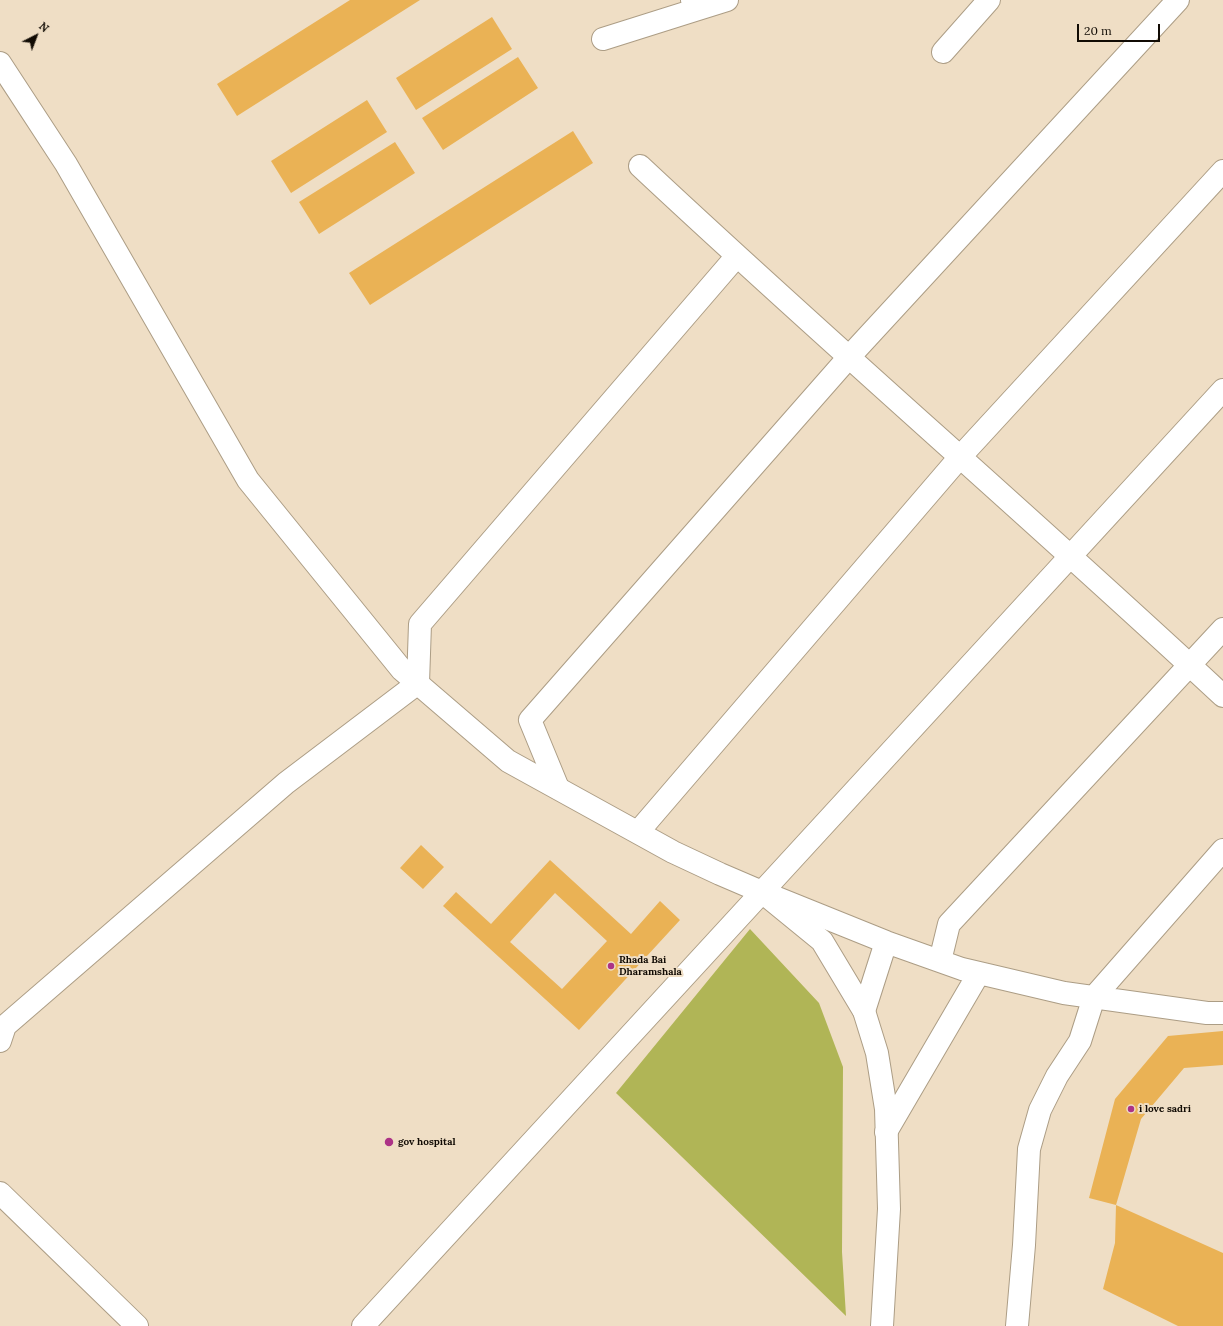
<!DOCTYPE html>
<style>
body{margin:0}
#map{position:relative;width:1223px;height:1326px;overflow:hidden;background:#efdec5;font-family:Lora,serif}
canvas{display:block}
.north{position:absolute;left:16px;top:16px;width:40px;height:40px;-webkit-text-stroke:3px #efdec5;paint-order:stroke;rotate:42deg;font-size:11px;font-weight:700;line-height:16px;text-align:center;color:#110b04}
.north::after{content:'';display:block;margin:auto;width:14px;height:18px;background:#110b04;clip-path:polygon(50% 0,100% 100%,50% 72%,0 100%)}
.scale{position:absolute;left:1077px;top:24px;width:83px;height:18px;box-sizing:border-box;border:2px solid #110b04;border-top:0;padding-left:5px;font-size:12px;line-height:14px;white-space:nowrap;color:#110b04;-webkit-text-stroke:3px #efdec5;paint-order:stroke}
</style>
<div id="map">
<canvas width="1223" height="1326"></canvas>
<div class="north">N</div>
<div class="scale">20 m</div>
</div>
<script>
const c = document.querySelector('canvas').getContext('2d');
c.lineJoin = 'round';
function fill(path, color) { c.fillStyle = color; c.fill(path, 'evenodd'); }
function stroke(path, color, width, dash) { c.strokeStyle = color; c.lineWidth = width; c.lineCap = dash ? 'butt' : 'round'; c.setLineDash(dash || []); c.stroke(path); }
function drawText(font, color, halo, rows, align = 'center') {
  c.font = font + ' Lora,serif'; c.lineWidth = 4; c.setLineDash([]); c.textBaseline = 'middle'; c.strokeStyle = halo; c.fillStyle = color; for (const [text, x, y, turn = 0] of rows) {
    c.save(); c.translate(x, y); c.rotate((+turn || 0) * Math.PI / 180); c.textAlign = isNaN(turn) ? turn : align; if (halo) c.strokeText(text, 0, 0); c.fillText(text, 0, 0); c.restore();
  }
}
const green = new Path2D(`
 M750 929 819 1003 843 1067 842 1252 846 1316 616 1093Z`);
const building = new Path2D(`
 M350 0H420L237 116 217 84Z
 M492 17 512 49 416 110 396 78Z
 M518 57 538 88 443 150 422 118Z
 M367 100 387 132 291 193 271 161Z
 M573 131 593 163 370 305 349 273Z
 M395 142 415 173 319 234 299 202Z
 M421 845 444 867 423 889 400 868Z
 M550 860 631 934 660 901 680 920 579 1030 443 906 456 892 491 924ZM555 893 607 941 562 989 510 942Z
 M1223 1031V1065L1184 1068 1141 1119 1116 1205 1089 1198 1115 1099 1168 1036Z
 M1116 1205 1223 1253V1326H1178L1103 1289 1115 1243Z`);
const street = new Path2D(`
 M695 10 727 0
 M603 39 695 10 692 0
 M943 52 989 0
 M640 166C832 346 1031 517 1223 696
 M558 788 530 720 849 357 1178 0
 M638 832 960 457 1223 171
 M762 892 1223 390
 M886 942 962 969 1064 993 1207 1013H1223
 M940 961 949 924 1223 629
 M0 1041 5 1026 286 783 418 683 420 624 736 257
 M886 1132 979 973
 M0 1193 137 1326
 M363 1326 762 892 886 942 864 1011
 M1017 1326 1024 1245 1029 1149 1040 1110 1057 1076 1080 1041 1094 997 1223 850`);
const primary = new Path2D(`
 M0 63 66 164 248 480 402 670 508 761 673 852 720 874 762 892 822 941 864 1011 877 1053 886 1109 889 1209 882 1326`);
const markers = [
 [611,966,4,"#ac3286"],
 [1131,1109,4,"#ac3286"],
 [389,1142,5,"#ac3286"]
];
const poiNames = [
 ["Rhada Bai",619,960],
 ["Dharamshala",619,972],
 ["i love sadri",1139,1109],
 ["gov hospital",398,1142]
];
fill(green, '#b0b556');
fill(building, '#eab255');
stroke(street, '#ac9d85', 24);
stroke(primary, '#ac9d85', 24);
stroke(street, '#fff', 22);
stroke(primary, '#fff', 22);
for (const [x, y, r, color] of markers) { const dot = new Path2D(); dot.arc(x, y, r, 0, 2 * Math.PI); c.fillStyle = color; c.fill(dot); stroke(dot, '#efdec5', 1.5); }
drawText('bold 10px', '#110b04', '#efdec5', poiNames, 'left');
</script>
